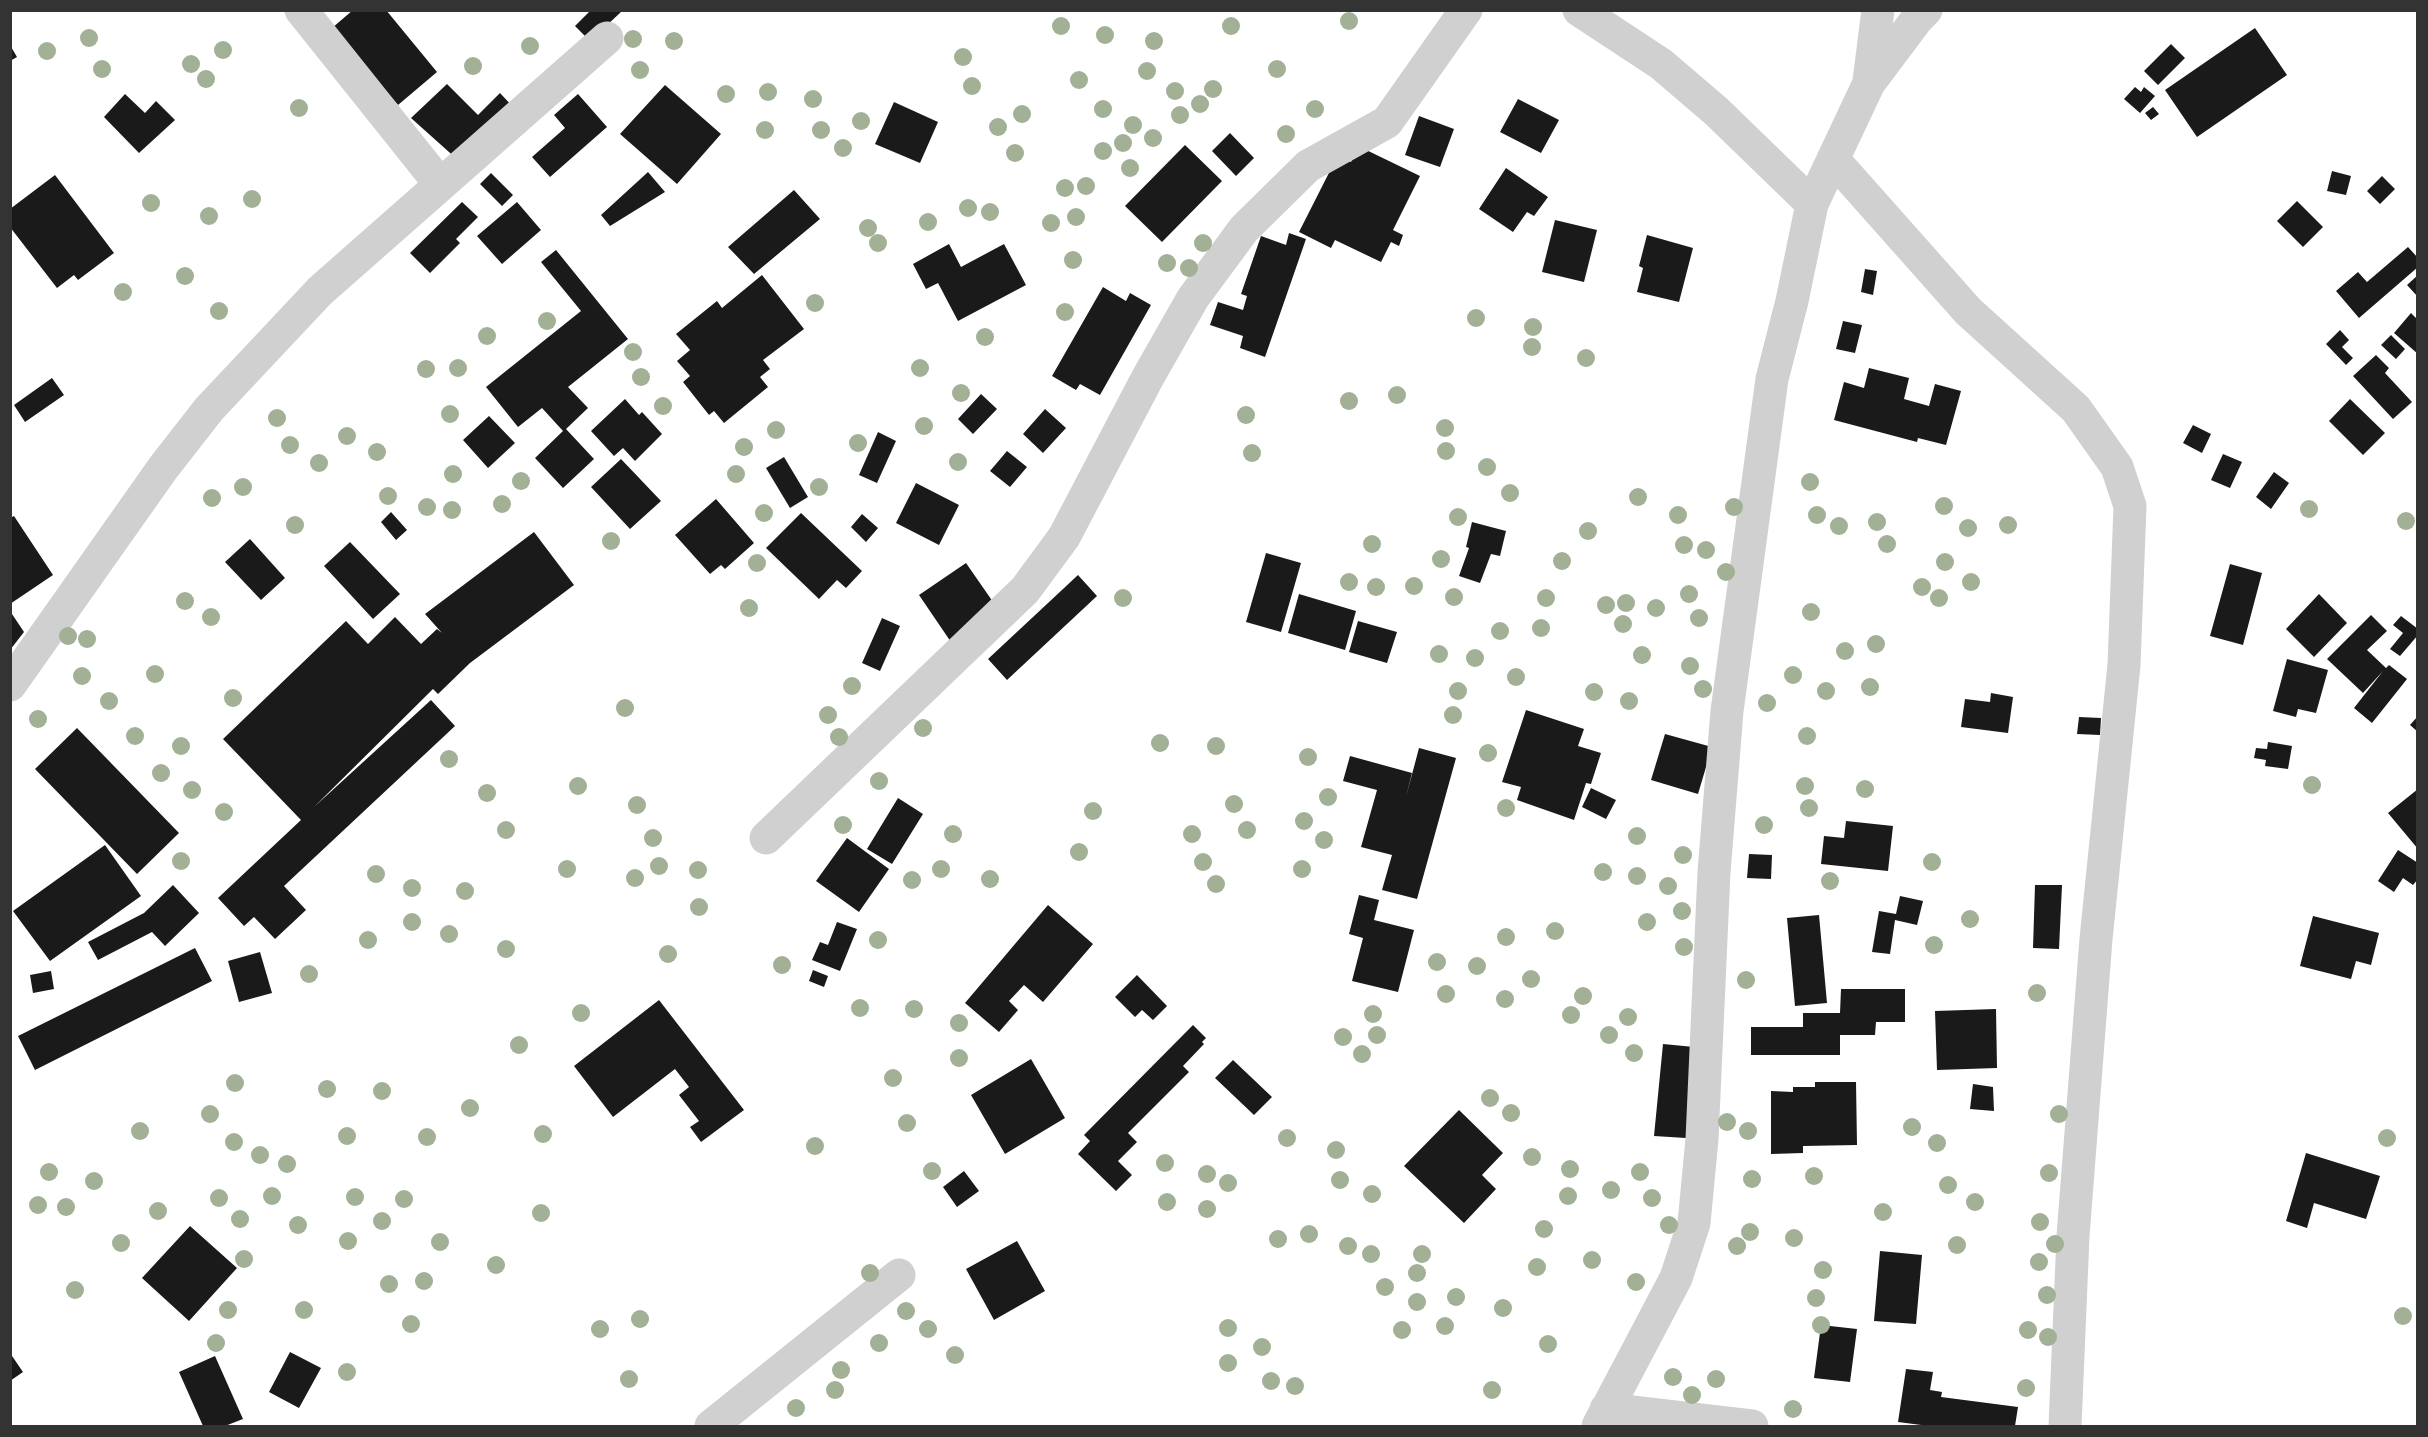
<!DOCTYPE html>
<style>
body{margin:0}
#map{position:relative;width:2428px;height:1437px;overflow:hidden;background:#fff;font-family:"PT Sans",sans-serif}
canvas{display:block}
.frame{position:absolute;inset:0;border:12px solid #333;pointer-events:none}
</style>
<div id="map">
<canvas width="2428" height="1437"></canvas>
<div class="frame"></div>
</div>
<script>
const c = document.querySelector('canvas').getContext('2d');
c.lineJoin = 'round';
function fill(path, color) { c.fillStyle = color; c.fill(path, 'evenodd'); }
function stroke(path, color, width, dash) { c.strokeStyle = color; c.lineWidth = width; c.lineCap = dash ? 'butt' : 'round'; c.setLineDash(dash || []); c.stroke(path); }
const building = new Path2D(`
 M353 10H386L437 72 398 105 332 28Z
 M591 10 621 12 590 41 575 26Z
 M2255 28 2287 75 2197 137 2165 90Z
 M2171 44 2185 58 2158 85 2144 71Z
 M10 45 17 57 10 61Z
 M447 84 478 115 500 93 514 108 459 161 411 118Z
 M665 85 721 134 677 184 620 134Z
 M2135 87 2141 92 2144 87 2155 96 2140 113 2124 99Z
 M125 94 145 113 156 101 175 120 139 153 104 117Z
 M578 94 607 127 550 177 532 157 565 128 554 115Z
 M1518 99 1559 120 1541 153 1500 132Z
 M894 102 938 122 920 163 875 144Z
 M2153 107 2159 114 2151 120 2145 113Z
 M1419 116 1454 129 1440 167 1405 155Z
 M1230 133 1254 158 1236 176 1212 151Z
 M1185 145 1222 181 1162 242 1125 206Z
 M1358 146 1420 176 1393 230 1403 235 1399 246 1391 242 1381 262 1335 240 1331 248 1299 232 1338 155 1351 162Z
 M1506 168 1548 197 1534 216 1527 212 1513 232 1479 209Z
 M2332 171 2351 176 2346 195 2327 191Z
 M648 172 665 192 610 226 601 215Z
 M491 173 513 195 502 206 480 184Z
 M55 175 114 253 78 280 74 275 57 288 10 227V209Z
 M2382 176 2395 189 2380 204 2367 191Z
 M794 190 820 219 754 274 728 247Z
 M2297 201 2323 227 2303 247 2277 221Z
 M462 202 478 217 456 239 460 243 430 273 410 253Z
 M517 202 541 230 502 264 477 236Z
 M1555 220 1597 230 1584 282 1542 272Z
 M1289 233 1306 239 1265 357 1240 348 1243 336 1210 325 1218 302 1243 310 1247 296 1241 294 1261 236 1286 245Z
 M1647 235 1693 248 1679 302 1637 292 1643 268 1639 266Z
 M949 244 961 267 1004 244 1026 285 958 321 938 283 926 289 913 264Z
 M2408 247 2418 258V267L2359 318 2336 291 2358 272 2367 282Z
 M556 250 628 339 568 387 588 408 566 429 594 459 563 488 535 458 563 431 542 408 518 427 486 387 581 311 541 262Z
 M1865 269 1877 271 1873 295 1861 292Z
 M762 275 804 329 763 360 770 369 760 377 768 387 724 423 714 411 709 415 683 382 690 376 677 361 690 350 676 334 717 301 722 308Z
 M2418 275V297L2407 285Z
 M1103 287 1126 301 1130 293 1151 305 1100 395 1080 384 1076 390 1052 376Z
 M2411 313 2418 320V354L2394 333Z
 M1843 321 1862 325 1855 353 1836 349Z
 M2340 330 2349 340 2342 347 2353 358 2346 365 2326 344Z
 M2391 335 2405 349 2396 359 2381 345Z
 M2376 355 2389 368 2385 373 2412 402 2393 419 2353 376Z
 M1869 368 1909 378 1904 399 1929 406 1935 384 1961 391 1946 445 1918 438 1917 442 1834 420 1844 382 1864 388Z
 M52 378 64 395 25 422 14 405Z
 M981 394 997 409 973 434 958 419Z
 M625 399 639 415 642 412 662 434 635 461 623 448 614 456 591 431Z
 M2350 399 2385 433 2363 455 2329 421Z
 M1045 409 1066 428 1043 453 1023 434Z
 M489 416 515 443 488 468 463 440Z
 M2193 425 2211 434 2202 453 2183 443Z
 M878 432 896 441 877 483 859 475Z
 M1007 451 1027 467 1010 487 990 471Z
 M2223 454 2242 462 2230 488 2211 480Z
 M784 457 808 497 790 508 766 468Z
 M621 459 661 501 630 529 591 487Z
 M2274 472 2289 483 2271 509 2256 497Z
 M916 483 959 505 939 545 896 523Z
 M716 499 754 543 725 569 721 565 710 574 675 535Z
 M391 512 407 530 396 540 381 522Z
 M801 513 862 571 846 588 837 580 819 599 766 548Z
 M862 514 878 528 866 542 851 527Z
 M14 516 53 575 10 604V518Z
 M1472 522 1506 531 1500 556 1491 554 1480 583 1459 576 1469 548 1466 547Z
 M534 532 574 585 470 663 438 694 433 689 314 807 431 700 455 726 284 886 306 910 275 939 254 917 244 926 218 898 301 820 223 739 346 621 368 644 395 617 421 644 437 629 442 633 425 614Z
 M250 539 285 578 261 600 225 562Z
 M350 542 400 594 373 619 324 566Z
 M1266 553 1301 563 1281 632 1246 622Z
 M966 563 1000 612 953 645 919 595Z
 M2230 564 2262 573 2243 645 2210 636Z
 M1078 575 1097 596 1007 680 988 659Z
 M1299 594 1356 611 1345 650 1288 633Z
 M2319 594 2347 623 2314 657 2286 629Z
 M10 611 24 632 10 650Z
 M2371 615 2387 631 2367 650 2386 668 2389 665 2407 679 2372 723 2354 708 2383 671 2363 693 2327 659Z
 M2401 616 2418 629V635L2400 656 2390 649 2403 633 2393 625Z
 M882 618 900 626 880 671 862 663Z
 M1358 621 1397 632 1387 663 1349 652Z
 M2287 659 2328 670 2316 713 2298 709 2296 717 2273 711Z
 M1991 693 2013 697 2008 733 1961 727 1965 699 1990 702Z
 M1526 710 1584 729 1578 746 1601 753 1591 784 1586 783 1574 820 1517 800 1521 787 1502 782Z
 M2418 716V732L2410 725Z
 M2079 717 2101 718 2100 735 2077 734Z
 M77 728 179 833 137 874 35 769Z
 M1665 734 1712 747 1698 794 1651 780Z
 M2268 742 2292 746 2288 769 2265 766 2266 760 2254 758 2256 748 2267 749Z
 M1419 748 1456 758 1417 899 1382 890 1392 855 1361 847 1377 790 1343 781 1350 756 1412 773 1406 797Z
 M1591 788 1616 800 1606 819 1582 807Z
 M2418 789V849L2388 813Z
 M898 798 923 814 892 864 867 849Z
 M1846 821 1893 826 1888 871 1821 864 1824 836 1844 838Z
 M847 838 889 869 859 912 816 881Z
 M105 845 141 896 50 961 13 911Z
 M2398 850 2418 863V879L2413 885 2403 878 2394 892 2378 881Z
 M1749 854 1772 855 1771 879 1747 878Z
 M173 885 199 913 165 946 152 932 98 960 88 942 144 913Z
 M2035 885H2062L2059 949 2033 948Z
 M1359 895 1379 900 1374 920 1414 930 1398 992 1352 981 1363 938 1349 934Z
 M1900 896 1923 901 1917 925 1895 920 1890 954 1872 952 1879 911 1896 914Z
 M1048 905 1093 944 1043 1002 1024 985 1009 1001 1018 1010 999 1032 965 1003Z
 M1819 915 1827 1003 1795 1006 1787 918Z
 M2313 916 2379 933 2371 965 2356 961 2351 979 2300 966Z
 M837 922 857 929 840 971 812 960 820 942 828 945Z
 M195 948 212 981 35 1070 18 1036Z
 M260 952 272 993 239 1002 228 961Z
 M813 970 828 976 824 987 809 981Z
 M51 971 54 989 33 993 30 975Z
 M1137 975 1167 1006 1153 1020 1142 1010 1135 1017 1115 997Z
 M1841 989H1905V1022H1876L1875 1035H1840V1055H1751V1027H1803V1013H1840Z
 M659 1000 744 1110 701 1142 690 1127 699 1121 679 1095 689 1087 675 1069 613 1117 574 1066Z
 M1996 1009 1997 1068 1937 1070 1935 1011Z
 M1193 1025 1206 1038 1202 1042 1204 1044 1183 1066 1189 1072 1128 1133 1137 1142 1118 1161 1132 1175 1116 1191 1078 1154 1090 1141 1084 1135Z
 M1663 1044 1694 1047 1686 1138 1654 1136Z
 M1031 1059 1065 1118 1005 1154 971 1095Z
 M1233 1060 1272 1097 1254 1115 1215 1078Z
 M1815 1082H1856L1857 1145 1803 1146V1153L1771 1154V1091L1793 1092V1087H1815Z
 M1973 1084 1993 1087 1994 1111 1970 1109Z
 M1459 1110 1503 1153 1482 1175 1496 1189 1464 1223 1404 1166Z
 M2306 1153 2380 1176 2366 1219 2314 1203 2307 1228 2286 1221Z
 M964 1171 979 1191 957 1207 943 1187Z
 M190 1226 237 1268 189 1321 142 1278Z
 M1017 1241 1045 1291 994 1320 966 1269Z
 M1880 1251 1922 1255 1916 1324 1874 1321Z
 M1821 1325 1857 1329 1850 1382 1814 1378Z
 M290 1352 321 1368 299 1408 269 1392Z
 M10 1353 23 1372 10 1381Z
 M215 1356 243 1419 225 1426H203L179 1372Z
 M1906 1369 1933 1372 1930 1390 1942 1392 1941 1397 2018 1407 2015 1426H1929L1898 1422Z`);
const minor = new Path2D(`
 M301 10 440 184
 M1579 10 1661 64 1716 111 1812 204
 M1869 81 1878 10
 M1833 159 1968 311 2076 409 2117 467 2130 506 2124 665 2096 939 2073 1236 2065 1426
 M10 685 163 468 209 409 320 291 607 38
 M766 838 1025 590 1064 537 1148 377 1193 298 1244 229 1308 166 1387 122 1466 10
 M1606 1409 1752 1426
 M711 1426 899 1275
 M1598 1426 1676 1278 1694 1223 1702 1139 1714 872 1727 711 1772 379 1792 301 1812 204 1869 83 1917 19 1926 10`);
const trees = [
 [1349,21],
 [1061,26],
 [1231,26],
 [1105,35],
 [89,38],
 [633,39],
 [674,41],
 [1154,41],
 [530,46],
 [223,50],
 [47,51],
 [963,57],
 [191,64],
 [473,66],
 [102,69],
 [1277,69],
 [640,70],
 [1147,71],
 [206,79],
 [1079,80],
 [972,86],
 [1213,89],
 [1175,91],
 [768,92],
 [726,94],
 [813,99],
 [1200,104],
 [299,108],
 [1103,109],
 [1315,109],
 [1022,114],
 [1180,115],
 [861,121],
 [1133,125],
 [998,127],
 [765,130],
 [821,130],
 [1286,134],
 [1153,138],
 [1123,143],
 [843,148],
 [1103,151],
 [1015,153],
 [1130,168],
 [1086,186],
 [1065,188],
 [252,199],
 [151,203],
 [968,208],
 [990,212],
 [209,216],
 [1076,217],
 [928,222],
 [1051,223],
 [868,228],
 [878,243],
 [1203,243],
 [1073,260],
 [1167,263],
 [1189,268],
 [185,276],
 [123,292],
 [815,303],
 [219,311],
 [1065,312],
 [1476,318],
 [547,321],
 [1533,327],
 [487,336],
 [985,337],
 [1532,347],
 [633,352],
 [1586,358],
 [458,368],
 [920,368],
 [426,369],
 [641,377],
 [961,393],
 [1397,395],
 [1349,401],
 [663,406],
 [450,414],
 [1246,415],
 [277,418],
 [924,426],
 [1445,428],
 [776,430],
 [347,436],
 [858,443],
 [290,445],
 [744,447],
 [1446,451],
 [377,452],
 [1252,453],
 [958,462],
 [319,463],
 [1487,467],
 [453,474],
 [736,474],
 [521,481],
 [1810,482],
 [243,487],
 [819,487],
 [1510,493],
 [388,496],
 [1638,497],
 [212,498],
 [502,504],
 [1944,506],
 [427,507],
 [1734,507],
 [2309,509],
 [452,510],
 [764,513],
 [1678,515],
 [1817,515],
 [1458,517],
 [2406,521],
 [1877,522],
 [295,525],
 [2008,525],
 [1839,526],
 [1968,528],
 [1588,531],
 [611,541],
 [1372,544],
 [1887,544],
 [1684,545],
 [1706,550],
 [1441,559],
 [1562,561],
 [1945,562],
 [757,563],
 [1726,572],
 [1349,582],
 [1971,582],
 [1414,586],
 [1376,587],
 [1922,587],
 [1689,594],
 [1454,597],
 [1123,598],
 [1546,598],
 [1939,598],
 [185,601],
 [1626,603],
 [1606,605],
 [749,608],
 [1656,608],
 [1811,612],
 [211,617],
 [1699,618],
 [1623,624],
 [1541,628],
 [1500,631],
 [68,636],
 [87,639],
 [1876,644],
 [1845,651],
 [1439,654],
 [1642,655],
 [1475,658],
 [1690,666],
 [155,674],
 [1793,675],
 [82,676],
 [1516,677],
 [852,686],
 [1870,687],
 [1703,689],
 [1458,691],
 [1826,691],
 [1594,692],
 [233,698],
 [109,701],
 [1629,701],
 [1767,703],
 [625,708],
 [828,715],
 [1453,715],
 [38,719],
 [923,728],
 [135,736],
 [1807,736],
 [839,737],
 [1160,743],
 [181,746],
 [1216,746],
 [1488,753],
 [1308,757],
 [449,759],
 [161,773],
 [879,781],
 [2312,785],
 [578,786],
 [1805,786],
 [1865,789],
 [192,790],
 [487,793],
 [1328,797],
 [1234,804],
 [637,805],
 [1506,808],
 [1809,808],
 [1093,811],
 [224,812],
 [1304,821],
 [843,825],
 [1764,825],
 [506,830],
 [1247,830],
 [953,834],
 [1192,834],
 [1637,836],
 [653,838],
 [1324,840],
 [1079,852],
 [1683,855],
 [181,861],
 [1203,862],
 [1932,862],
 [659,866],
 [567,869],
 [941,869],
 [1302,869],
 [698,870],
 [1603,872],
 [376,874],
 [1637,876],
 [635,878],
 [990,879],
 [912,880],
 [1830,881],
 [1216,884],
 [1668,886],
 [412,888],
 [465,891],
 [699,907],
 [1682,911],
 [1970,919],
 [412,922],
 [1647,922],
 [1555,931],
 [449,934],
 [1506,937],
 [368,940],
 [878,940],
 [1934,945],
 [1684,947],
 [506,949],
 [668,954],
 [1437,962],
 [782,965],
 [1477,966],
 [309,974],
 [1531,979],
 [1746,980],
 [2037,993],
 [1446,994],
 [1583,996],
 [1505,999],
 [860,1008],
 [914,1009],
 [581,1013],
 [1373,1014],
 [1571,1015],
 [1628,1017],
 [959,1023],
 [1377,1035],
 [1609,1035],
 [1343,1037],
 [519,1045],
 [1634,1053],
 [1362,1054],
 [959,1058],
 [893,1078],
 [235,1083],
 [327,1089],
 [382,1091],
 [1490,1098],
 [470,1108],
 [1511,1113],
 [210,1114],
 [2059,1114],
 [1727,1122],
 [907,1123],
 [1912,1127],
 [140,1131],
 [1748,1131],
 [543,1134],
 [347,1136],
 [427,1137],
 [1287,1138],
 [2387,1138],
 [234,1142],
 [1937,1143],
 [815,1146],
 [1336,1150],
 [260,1155],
 [1532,1157],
 [1165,1163],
 [287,1164],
 [1570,1169],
 [932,1171],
 [49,1172],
 [1640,1172],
 [2049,1173],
 [1207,1174],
 [1814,1176],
 [1752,1179],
 [1340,1180],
 [94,1181],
 [1228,1183],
 [1948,1185],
 [1611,1190],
 [1372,1194],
 [272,1196],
 [1568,1196],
 [355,1197],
 [219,1198],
 [1652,1198],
 [404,1199],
 [1167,1202],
 [1975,1202],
 [38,1205],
 [66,1207],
 [1207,1209],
 [158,1211],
 [1883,1212],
 [541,1213],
 [240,1219],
 [382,1221],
 [2040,1222],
 [298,1225],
 [1669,1225],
 [1544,1229],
 [1750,1232],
 [1309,1234],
 [1794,1238],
 [1278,1239],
 [348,1241],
 [440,1242],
 [121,1243],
 [2055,1244],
 [1957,1245],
 [1348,1246],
 [1737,1246],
 [1371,1254],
 [1422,1254],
 [244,1259],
 [1592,1260],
 [2039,1262],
 [496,1265],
 [1537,1267],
 [1823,1270],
 [870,1273],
 [1417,1273],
 [424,1281],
 [1636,1282],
 [389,1284],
 [1385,1287],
 [75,1290],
 [2047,1295],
 [1456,1297],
 [1816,1298],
 [1417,1302],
 [1503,1308],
 [228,1310],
 [304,1310],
 [906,1311],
 [2403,1316],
 [640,1319],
 [411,1324],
 [1821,1325],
 [1445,1326],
 [1228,1328],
 [600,1329],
 [928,1329],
 [1402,1330],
 [2028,1330],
 [2048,1337],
 [216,1343],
 [879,1343],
 [1548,1344],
 [1262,1347],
 [955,1355],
 [1228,1363],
 [841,1370],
 [347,1372],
 [1673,1377],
 [629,1379],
 [1716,1379],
 [1271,1381],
 [1295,1386],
 [2026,1388],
 [835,1390],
 [1492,1390],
 [1692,1395],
 [796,1408],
 [1793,1409]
];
fill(building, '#1a1a1a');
stroke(minor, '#d0d0d0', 33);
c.fillStyle = '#a2b095';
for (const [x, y] of trees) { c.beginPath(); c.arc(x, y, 9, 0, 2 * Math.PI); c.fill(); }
</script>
